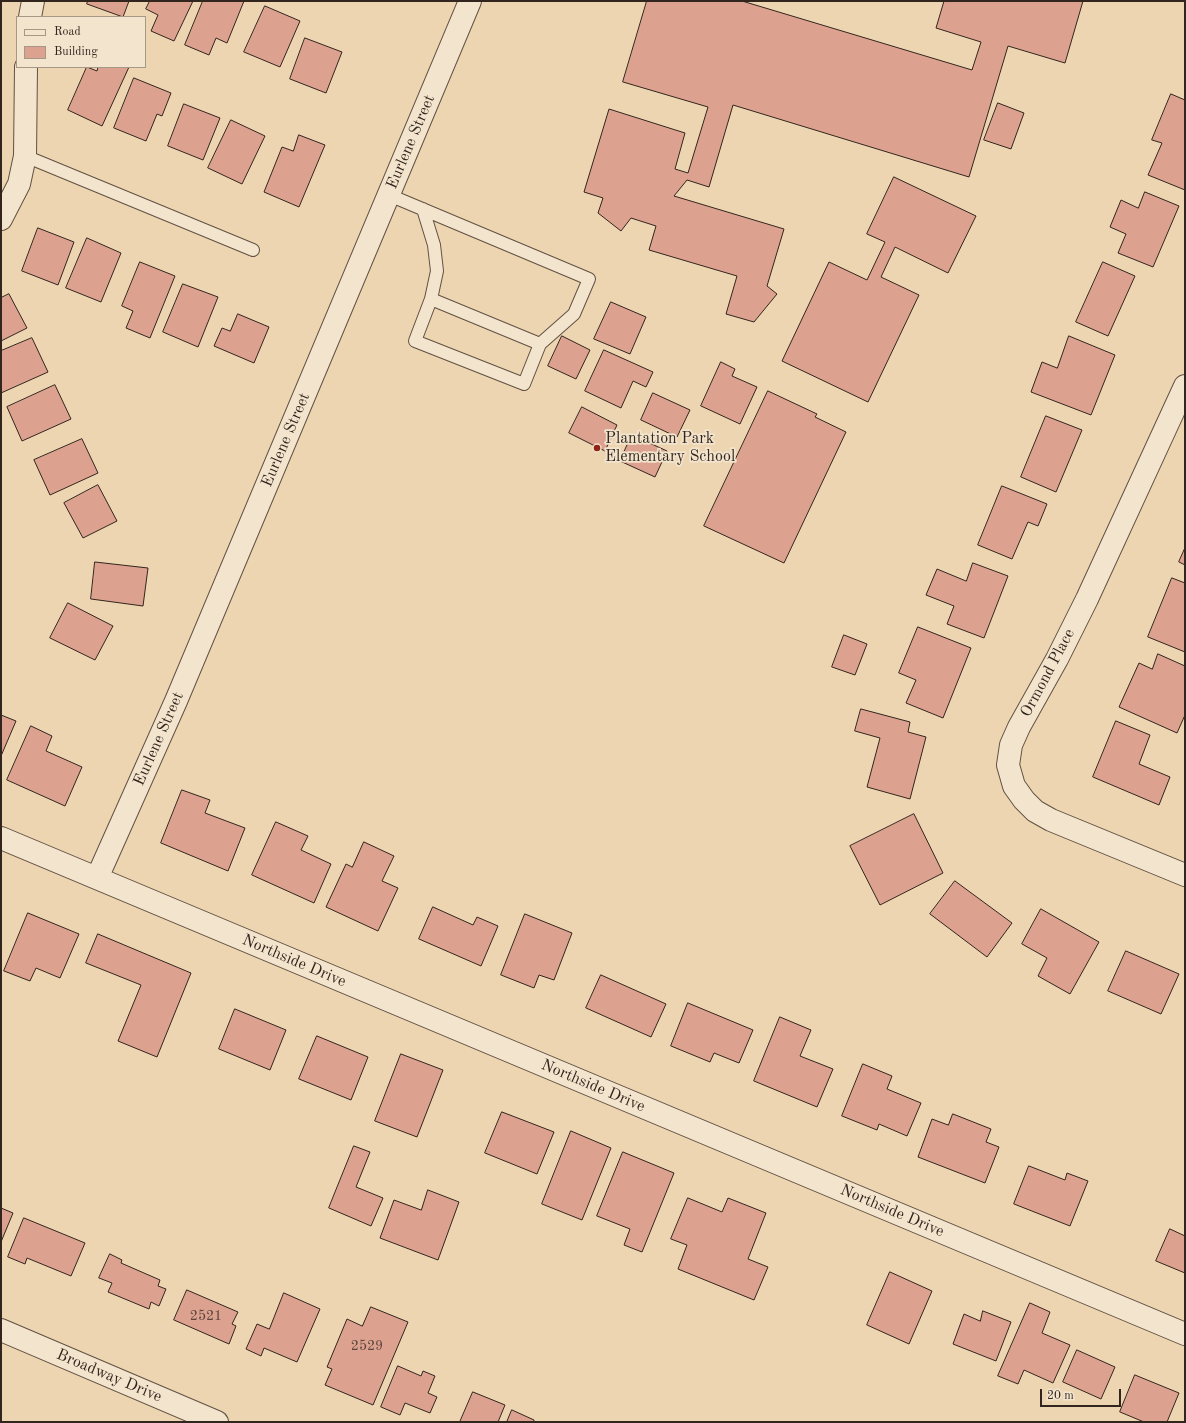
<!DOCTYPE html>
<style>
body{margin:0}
#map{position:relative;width:1186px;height:1423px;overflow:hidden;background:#edd5b2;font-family:"Old Standard TT",serif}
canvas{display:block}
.frame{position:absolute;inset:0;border:2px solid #32251d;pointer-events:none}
.legend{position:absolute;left:16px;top:16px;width:130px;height:52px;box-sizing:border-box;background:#f3e4cd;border:1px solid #a69887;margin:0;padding:5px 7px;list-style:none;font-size:12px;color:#32251d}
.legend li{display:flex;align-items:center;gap:8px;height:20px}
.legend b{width:20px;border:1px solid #a69887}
.scale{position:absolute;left:1040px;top:1389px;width:81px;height:18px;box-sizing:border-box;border:2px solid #32251d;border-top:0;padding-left:5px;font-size:12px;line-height:14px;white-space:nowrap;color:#32251d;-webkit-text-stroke:3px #f3e4cd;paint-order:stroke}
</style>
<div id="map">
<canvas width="1186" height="1423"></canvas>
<div class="frame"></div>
<ul class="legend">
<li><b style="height:5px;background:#f3e4cd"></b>Road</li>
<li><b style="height:11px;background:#dca28f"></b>Building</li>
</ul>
<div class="scale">20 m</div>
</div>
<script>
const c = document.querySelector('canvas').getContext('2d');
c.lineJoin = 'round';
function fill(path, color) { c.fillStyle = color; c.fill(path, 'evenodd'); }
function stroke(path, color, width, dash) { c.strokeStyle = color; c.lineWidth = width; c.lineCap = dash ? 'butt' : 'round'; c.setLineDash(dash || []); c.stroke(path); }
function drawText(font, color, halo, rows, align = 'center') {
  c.font = font + ' "Old Standard TT",serif'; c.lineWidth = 3.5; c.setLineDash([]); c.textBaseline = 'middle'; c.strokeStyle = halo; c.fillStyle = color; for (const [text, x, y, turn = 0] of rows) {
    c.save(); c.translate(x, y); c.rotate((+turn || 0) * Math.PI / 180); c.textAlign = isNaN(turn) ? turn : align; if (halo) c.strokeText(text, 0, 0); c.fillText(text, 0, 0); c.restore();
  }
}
const building = new Path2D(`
 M88 1H129L123 17 87 4Z
 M150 1H193L174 41 151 31 158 15 146 9Z
 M203 1H244L227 43 216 38 209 55 185 45Z
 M647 1H742L972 70 981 42 936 28 944 1H1083L1065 63 1008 46 969 177 733 105 709 187 687 180 674 196 784 229 767 286 777 294 754 322 726 314 737 276 649 250 656 226 631 218 621 231 598 213 603 198 584 192 609 109 685 133 675 169 688 173 708 107 623 82Z
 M265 6 300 21 280 67 244 52Z
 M305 38 342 52 326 93 290 79Z
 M87 67 97 71 98 67H129L102 126 68 110Z
 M134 78 171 93 162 116 157 114 146 141 114 128Z
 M1171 94 1185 100V190L1148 175 1162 143 1152 140Z
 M998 103 1024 113 1011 149 984 140Z
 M184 104 220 118 203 160 168 146Z
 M231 120 265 136 242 184 208 168Z
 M299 135 325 145 299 207 264 192 282 147 293 151Z
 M894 177 976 216 948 273 895 247 881 277 919 295 868 402 782 361 829 262 867 280 885 242 867 234Z
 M1145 192 1179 206 1153 267 1118 253 1126 234 1110 227 1121 200 1138 208Z
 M38 228 74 242 58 285 22 271Z
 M87 238 121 253 101 302 66 288Z
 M140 262 175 276 150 338 126 328 133 311 122 306Z
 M1103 262 1135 276 1108 336 1076 322Z
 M183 284 218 297 198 347 163 332Z
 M9 294 27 328 1 341V298Z
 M611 302 646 317 630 354 594 339Z
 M238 314 269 327 254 363 214 346 222 328 230 331Z
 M562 336 590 350 576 379 548 366Z
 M1069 336 1115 355 1091 415 1031 392 1042 362 1057 368Z
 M32 338 48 372 1 393V351Z
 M604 350 653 372 646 387 633 381 621 408 585 391Z
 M721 362 735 369 732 376 757 387 740 424 701 406Z
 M55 385 71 419 22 441 7 407Z
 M768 391 817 414 815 417 846 432 784 563 704 526Z
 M653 393 690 410 677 437 641 420Z
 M582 407 617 425 605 451 569 433Z
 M1046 416 1082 430 1056 492 1021 477Z
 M632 435 667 451 655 477 620 461Z
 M82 439 98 473 50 495 34 460Z
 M98 485 117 521 83 538 64 503Z
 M1002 486 1047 504 1038 526 1028 522 1012 559 978 545Z
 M1185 548V565L1179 562Z
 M95 562 148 568 143 606 91 599Z
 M973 563 1008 576 984 638 947 624 954 606 926 595 937 569 966 581Z
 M1172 578 1185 583V652L1148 637Z
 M68 603 113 626 95 660 50 638Z
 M918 627 971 648 943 718 906 703 916 680 899 673Z
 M844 635 867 644 855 675 832 667Z
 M1158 654 1185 666V715L1177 733 1119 707 1139 663 1152 669Z
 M861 709 910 722 908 732 926 737 910 799 867 787 880 738 855 731Z
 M1 715 16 721 1 756Z
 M1116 721 1150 735 1139 764 1170 777 1159 805 1093 777Z
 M31 726 52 736 46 751 82 767 65 806 7 780Z
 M182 790 210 800 205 813 245 828 228 871 161 843Z
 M914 814 943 873 880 905 850 846Z
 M276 822 308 836 301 850 331 864 314 903 252 875Z
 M364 842 394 856 382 881 398 888 378 931 326 907 346 864 352 867Z
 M955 881 1012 923 987 957 930 914Z
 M433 907 473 925 477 917 498 926 481 966 419 939Z
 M1041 909 1099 942 1070 994 1038 976 1047 958 1022 944Z
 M28 913 79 934 60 978 36 968 30 981 4 971Z
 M525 914 572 933 554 980 539 975 534 988 501 975Z
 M98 934 191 973 157 1057 118 1041 141 985 86 963Z
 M1126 951 1179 974 1161 1014 1108 991Z
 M601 975 666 1004 651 1037 586 1008Z
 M688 1003 753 1030 739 1063 714 1053 710 1062 671 1046Z
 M235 1009 286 1030 270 1070 219 1049Z
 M780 1017 811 1030 800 1056 833 1069 817 1107 754 1081Z
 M317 1036 368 1057 351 1100 299 1079Z
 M401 1054 443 1070 417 1137 375 1121Z
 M863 1064 892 1076 887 1089 921 1103 907 1136 879 1124 877 1130 842 1116Z
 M502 1112 554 1132 537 1174 485 1153Z
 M953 1114 991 1129 986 1142 999 1147 985 1183 918 1157 932 1119 948 1125Z
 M571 1131 611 1148 582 1220 542 1204Z
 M354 1146 370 1152 356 1187 383 1198 371 1226 329 1208Z
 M623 1152 674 1173 642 1252 624 1245 630 1229 597 1216Z
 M1029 1166 1065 1180 1067 1173 1088 1181 1070 1226 1014 1204Z
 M428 1190 459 1202 438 1260 380 1238 394 1200 421 1210Z
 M688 1198 722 1212 728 1198 766 1213 748 1259 768 1267 754 1300 678 1269 687 1245 671 1239Z
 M1 1208 13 1213 1 1242Z
 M24 1218 85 1243 71 1276 27 1258 25 1264 8 1257Z
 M1170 1229 1185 1236V1273L1156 1261Z
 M110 1254 122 1260 121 1263 160 1280 158 1286 166 1289 159 1306 151 1302 149 1309 108 1292 112 1283 99 1278Z
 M890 1272 932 1291 909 1344 867 1325Z
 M187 1290 238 1312 232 1324 236 1326 229 1344 174 1320Z
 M284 1293 320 1309 297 1362 264 1348 261 1356 246 1349 257 1324 269 1329Z
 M1030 1303 1050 1312 1042 1333 1070 1345 1053 1383 1024 1370 1018 1384 998 1376Z
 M371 1307 408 1322 373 1405 325 1385 332 1369 327 1367 347 1319 362 1326Z
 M983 1311 1011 1322 996 1361 953 1344 964 1314 980 1321Z
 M1077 1350 1115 1367 1101 1399 1063 1382Z
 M398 1366 421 1376 423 1371 435 1376 428 1393 437 1397 430 1413 405 1403 400 1415 381 1407Z
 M1135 1375 1179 1393 1167 1422H1144L1120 1412Z
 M473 1392 505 1405 498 1422H460Z
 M512 1410 534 1420V1422H507Z`);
const lane = new Path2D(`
 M25 156 253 250
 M389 195 589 279 574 314 540 344 524 384 415 341 431 299
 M423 209 434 245 437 271 431 299 540 344`);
const street = new Path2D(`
 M30 17 33 1
 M1 219 19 184 25 156 26 67
 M1185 386 1087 599 1057 659 1019 727 1011 745 1008 765 1014 786 1024 800 1035 811 1051 820 1185 875
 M1 838 1185 1334
 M97 878 176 701 470 1
 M1 1330 217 1422`);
const markers = [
 [597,448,4,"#8f2418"]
];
const numberNames = [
 ["2521",206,1316],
 ["2529",367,1346]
];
const streetNames = [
 ["Eurlene Street",411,142,-67],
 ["Eurlene Street",286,440,-67],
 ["Ormond Place",1048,673,-62],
 ["Eurlene Street",159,739,-66],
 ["Northside Drive",294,961,23],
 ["Northside Drive",593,1086,23],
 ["Northside Drive",892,1211,23],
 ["Broadway Drive",109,1376,23]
];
const poiNames = [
 ["Plantation Park",605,439],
 ["Elementary School",605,457]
];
fill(building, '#dca28f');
stroke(building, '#32251d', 1);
stroke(lane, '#615142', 14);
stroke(street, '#615142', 24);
stroke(lane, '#f3e4cd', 12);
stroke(street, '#f3e4cd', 22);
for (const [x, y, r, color] of markers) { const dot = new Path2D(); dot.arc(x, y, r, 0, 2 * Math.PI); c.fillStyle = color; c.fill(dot); stroke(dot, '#f3e4cd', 1.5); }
drawText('14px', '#5c443a', null, numberNames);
drawText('16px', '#32251d', '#f3e4cd', streetNames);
drawText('16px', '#32251d', '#f3e4cd', poiNames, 'left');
</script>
